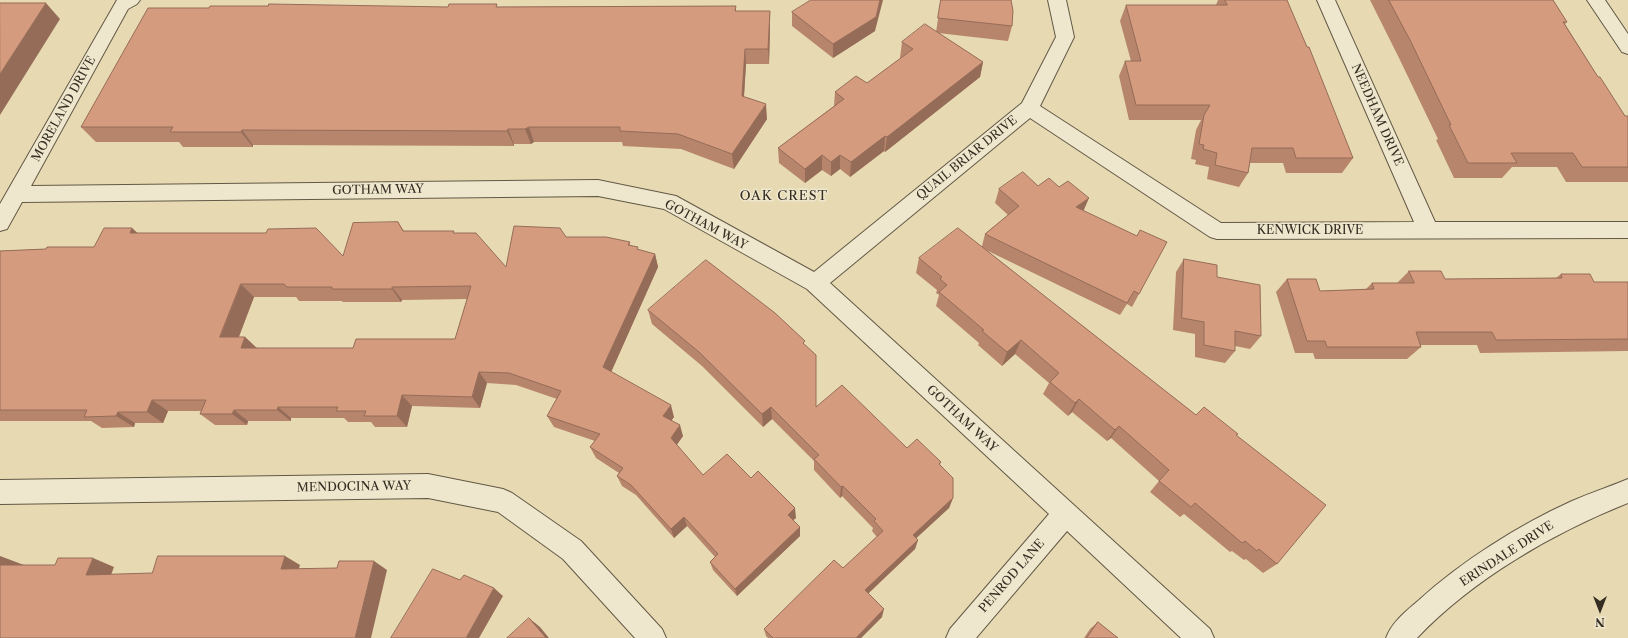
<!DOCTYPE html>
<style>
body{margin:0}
#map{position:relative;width:1628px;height:638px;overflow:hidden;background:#e7dab2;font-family:"Libre Caslon Text",serif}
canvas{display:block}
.north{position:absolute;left:1580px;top:590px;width:40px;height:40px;-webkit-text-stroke:3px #efe7cd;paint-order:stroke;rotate:180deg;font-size:11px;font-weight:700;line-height:16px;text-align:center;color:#352d22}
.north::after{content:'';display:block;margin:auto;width:14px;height:18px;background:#352d22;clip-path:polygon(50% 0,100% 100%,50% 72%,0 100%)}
</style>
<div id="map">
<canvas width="1628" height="638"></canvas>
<div class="north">N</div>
</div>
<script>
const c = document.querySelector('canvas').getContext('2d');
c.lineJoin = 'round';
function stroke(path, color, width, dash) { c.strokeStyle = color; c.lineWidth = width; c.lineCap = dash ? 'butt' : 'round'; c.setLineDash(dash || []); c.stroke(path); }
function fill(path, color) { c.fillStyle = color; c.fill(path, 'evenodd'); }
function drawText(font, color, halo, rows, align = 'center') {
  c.font = font + ' "Libre Caslon Text",serif'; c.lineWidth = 3; c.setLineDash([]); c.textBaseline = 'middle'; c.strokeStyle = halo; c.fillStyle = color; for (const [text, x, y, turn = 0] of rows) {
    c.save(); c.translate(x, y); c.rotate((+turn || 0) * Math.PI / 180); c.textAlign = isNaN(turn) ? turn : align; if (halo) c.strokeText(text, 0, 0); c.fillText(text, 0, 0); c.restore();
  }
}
const minor = new Path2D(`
 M117 0H140L137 4 128 9 31 186 598 180 676 196 814 272 1022 103 1056 37 1048 0H1066L1074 37 1040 106 1221 223 1414 222 1317 0H1335L1435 222H1628V238L1217 239 1210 237 1030 118 830 283 1210 629 1214 638H1181L1067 531 976 638H946L950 629 1049 514 807 289 664 209 598 196 22 202 7 229 0 231V204Z
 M1587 0H1605L1628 34V54L1622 52Z
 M428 474 503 489 512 493 581 541 662 629 666 638H635L563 559 498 512 428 498 0 504V480Z`);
const tertiary = new Path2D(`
 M1628 479V503C1553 533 1473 579 1417 638H1386C1392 622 1406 611 1419 600 1462 561 1519 525 1572 501 1590 493 1609 487 1628 479Z`);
const wall = new Path2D(`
 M941 0 1012 26 1008 41 938 33 983 62 980 77 885 152 884 151 850 177 840 169 831 176 822 170 805 183 779 163 778 148 834 106 835 92 867 83 901 58H900L902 42 936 32Z
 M1218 0H1287L1353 158 1342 173H1286L1283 163H1250L1248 173 1239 187 1207 179 1209 167 1195 164 1196 160 1191 159 1196 130 1201 120H1129L1119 76 1125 61H1131L1120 21 1126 5H1216Z
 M1370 0H1553L1567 22 1565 24 1598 77 1625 116H1628V182H1566L1557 167H1512L1502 178H1454L1436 140 1438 139 1399 58Z
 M736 6V11H770V27L769 64H746L744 97 767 119 734 169 681 149 623 146 622 142H534L531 144H514V146L253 145V147H183L179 142H96L81 127 448 7Z
 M792 12 875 31 833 58 792 26Z
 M1038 186 1083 211 1139 294 1132 307 1127 304 1120 315 986 250 1196 415 1236 435 1277 564 1263 573 1246 559 1244 560 1232 551 1230 552 1184 514 1180 517 1150 492 1159 481 1111 438 1107 441 1072 412 1068 416 1043 394 1049 383 1015 354 1002 366 978 345 979 343 936 306 939 295 936 293 937 290 916 273 919 258 982 246 985 234 1008 215 995 203 999 189Z
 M398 222 404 231 455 233 506 267 566 237 630 242V245L639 250 655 254 658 267 611 372 674 417 671 420 683 436 677 445 703 475 751 478 796 518 793 520 800 536 737 596 713 570 710 562 715 557 687 526 674 538 636 495 622 486 617 476 619 473 596 458 590 447 595 441 554 427 547 416 557 399 516 385 487 383 480 408 412 406 407 427H375L371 422H348L344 418H291V421H248L247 425H215L200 414 201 411H168L163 423H135L134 427 102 428 91 421H0V251L94 247 132 228 137 233 343 256ZM254 297H296L299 301H342L343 302H401L402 300 467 299 455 339 353 348H256L245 337H239Z
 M1184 259 1261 336 1250 349 1235 346V351L1225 363 1195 357V334L1173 330 1176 272Z
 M1409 271 1445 279 1556 278 1561 274 1594 282H1628V351L1480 353 1477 345H1420L1421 347 1407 359H1315L1313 353H1295L1276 292 1287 279 1320 291 1366 289 1372 283H1397Z
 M648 310 805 345 816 407 907 448 941 462 940 465 953 498 949 508 916 538 918 540 915 549 868 594 882 617 861 638H768L766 636 764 629 843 568 877 537 872 531 873 528 842 496 840 498 814 470V461L772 419 763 427 702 366 652 324Z
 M1098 622 1118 638H1084L1090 629Z`);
const shadedWall = new Path2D(`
 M880 0H883L875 31 833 58V44Z
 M46 3 60 19 0 115V74Z
 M770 11V27L769 64 768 49Z
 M745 49 746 64 743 111 742 96Z
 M983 62 980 77 885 152 887 137Z
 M766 104 767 119 734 169 732 154Z
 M529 127 534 142 531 144 525 129Z
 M508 129 514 144V146L507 131Z
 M242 130 253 145V147L241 132Z
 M885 136 884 151 850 177 851 162Z
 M822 155V170L805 183V169Z
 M840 155V169L831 176V162Z
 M1089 198 1083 212 1076 207Z
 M132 228 147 242 130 233Z
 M655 254 658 267 608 379 603 367Z
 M241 284 254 297 234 349 220 337Z
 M392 287 402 300 401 302 392 289Z
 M245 337 258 349 241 348Z
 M1021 340 1015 354 1002 366 1007 352Z
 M479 372 487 383 480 408 472 397Z
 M402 395 412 406 407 427 397 416Z
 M1079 399 1072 412 1068 416 1075 403Z
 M152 400 168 411 163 423 147 412Z
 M671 405 674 417 667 427 663 416Z
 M278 407 291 418V421L277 410Z
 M771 407 772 419 763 427 762 414Z
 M234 410 248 421 247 425 232 414Z
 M118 412 135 423 134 427 116 416Z
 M680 425 683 436 674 448 671 438Z
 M1119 426 1111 438 1107 441 1115 430Z
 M843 486 842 496 840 498 841 487Z
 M953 498 949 508 910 544 913 535Z
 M795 508 796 518 788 524V515Z
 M684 517 687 526 674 538 671 529Z
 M800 527V536L737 596 735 589Z
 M918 540 915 549 863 598 865 590Z
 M0 556 24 565 0 566Z
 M285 556 300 565 296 578 281 569Z
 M93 558 114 567 108 583 86 575Z
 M374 561 387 570 371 638H355Z
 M494 588 503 596 479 638H466Z
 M884 609 882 617 861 638H856Z
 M529 618 540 627 549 638H546Z`);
const building = new Path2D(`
 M811 0H880L876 17 833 44 792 12Z
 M941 0H1011L1013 11 1012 26 938 18Z
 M1225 0H1287L1307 47H1309L1353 158H1296L1293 148H1252L1248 173 1215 165 1217 153 1203 149 1204 145 1199 144 1204 115 1210 105H1136L1125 61H1141L1126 5H1227Z
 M1389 0H1553L1567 22H1563L1598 77H1600L1625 116H1628V167H1582L1573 153H1511L1517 163H1468L1449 125H1451L1411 42Z
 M0 3H46L0 74Z
 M269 4 448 7 449 4H497L496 7 736 6 735 11H770L768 49H745L742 96 766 104 732 154 678 134 620 131V127H529L525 129H508L507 131 242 130 241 132H170L173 127H81L148 8H209L210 6H268Z
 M925 24 983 62 887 137 885 136 851 162 840 155 831 162 822 155 805 169 778 148 844 99 835 92 856 76 867 83 913 49 902 42Z
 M1023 172 1038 186 1049 178 1059 187 1068 181 1089 198 1076 207 1137 236 1140 230 1167 242 1139 294 1134 291 1127 303 985 234 1019 206 999 189Z
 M398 222 403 231H454L453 233H476L506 267 514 226 560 228 566 237H606L630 242 628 245 638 247 637 249 655 254 603 367 671 405 663 416 680 425 671 438 703 475 727 454 751 478 758 471 795 508 788 515 800 527 735 589 710 562 718 554 684 517 671 529 631 485 617 476 623 468 590 447 600 434 547 416 561 391 509 373 479 372 472 397 402 395 397 416H364L366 411H336L338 407H278L277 410H234L232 414H200L206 400H152L147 412H118L116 416 84 417 87 410H0V251L46 249 47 247H94L104 228H132L130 233H266L268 229 316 228 343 256 353 223ZM241 284H284L287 287H332V289H392V287L471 286 455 339H356L353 348H241L245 337H220Z
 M958 228 1196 415 1204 407 1238 434 1236 435 1326 505 1277 564 1259 549 1257 551 1245 541 1242 543 1195 503 1191 507 1159 481 1169 470 1119 426 1115 430 1079 399 1075 403 1050 382 1059 373 1021 340 1007 352 982 331 984 330 939 292 947 285 940 279 942 277 919 258Z
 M1184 259 1217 265V277L1260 285 1261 336 1235 331V351L1204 345V322L1182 318Z
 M706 260 775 313 805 341 803 343 816 355V407L842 385 907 448 917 439 941 462 939 464 953 478V498L913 535 918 540 865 590 884 609 856 638H773L764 629 834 560 843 568 883 531 874 521 876 519 843 486 841 487 814 459 819 455 771 407 762 414 699 352 648 310Z
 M1409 271H1441L1445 279 1562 278 1561 274H1590L1594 282H1628V339L1496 340 1492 332H1416L1421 347H1327L1325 341H1307L1287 279H1316L1320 291 1374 289 1372 283H1414Z
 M158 556H285L281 569 337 568 339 561H374L355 638H0V565H55L58 558H93L86 575 152 573Z
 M433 569 460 580 464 575 494 588 466 638H391Z
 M529 618 546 638H507Z
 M1098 622 1118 638H1087Z`);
const streetNames = [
 ["MORELAND DRIVE",64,109,-61],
 ["NEEDHAM DRIVE",1377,115,66],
 ["QUAIL BRIAR DRIVE",967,158,-39],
 ["GOTHAM WAY",378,190,-1],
 ["GOTHAM WAY",706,225,28],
 ["KENWICK DRIVE",1310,231],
 ["GOTHAM WAY",962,419,43],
 ["MENDOCINA WAY",354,487,-1],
 ["ERINDALE DRIVE",1507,554,-33],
 ["PENROD LANE",1012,576,-49]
];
const neighbourhoodNames = [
 ["OAK CREST",784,196]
];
stroke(minor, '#625846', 2);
stroke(tertiary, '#625846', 2);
fill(minor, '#efe7cd');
fill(tertiary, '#efe7cd');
fill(wall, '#b7856c');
fill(shadedWall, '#956c58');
fill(building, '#d59b7e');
stroke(building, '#956c58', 1);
drawText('12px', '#352d22', '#efe7cd', streetNames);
c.letterSpacing = '1px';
drawText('13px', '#352d22', '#efe7cd', neighbourhoodNames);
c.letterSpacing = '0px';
</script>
